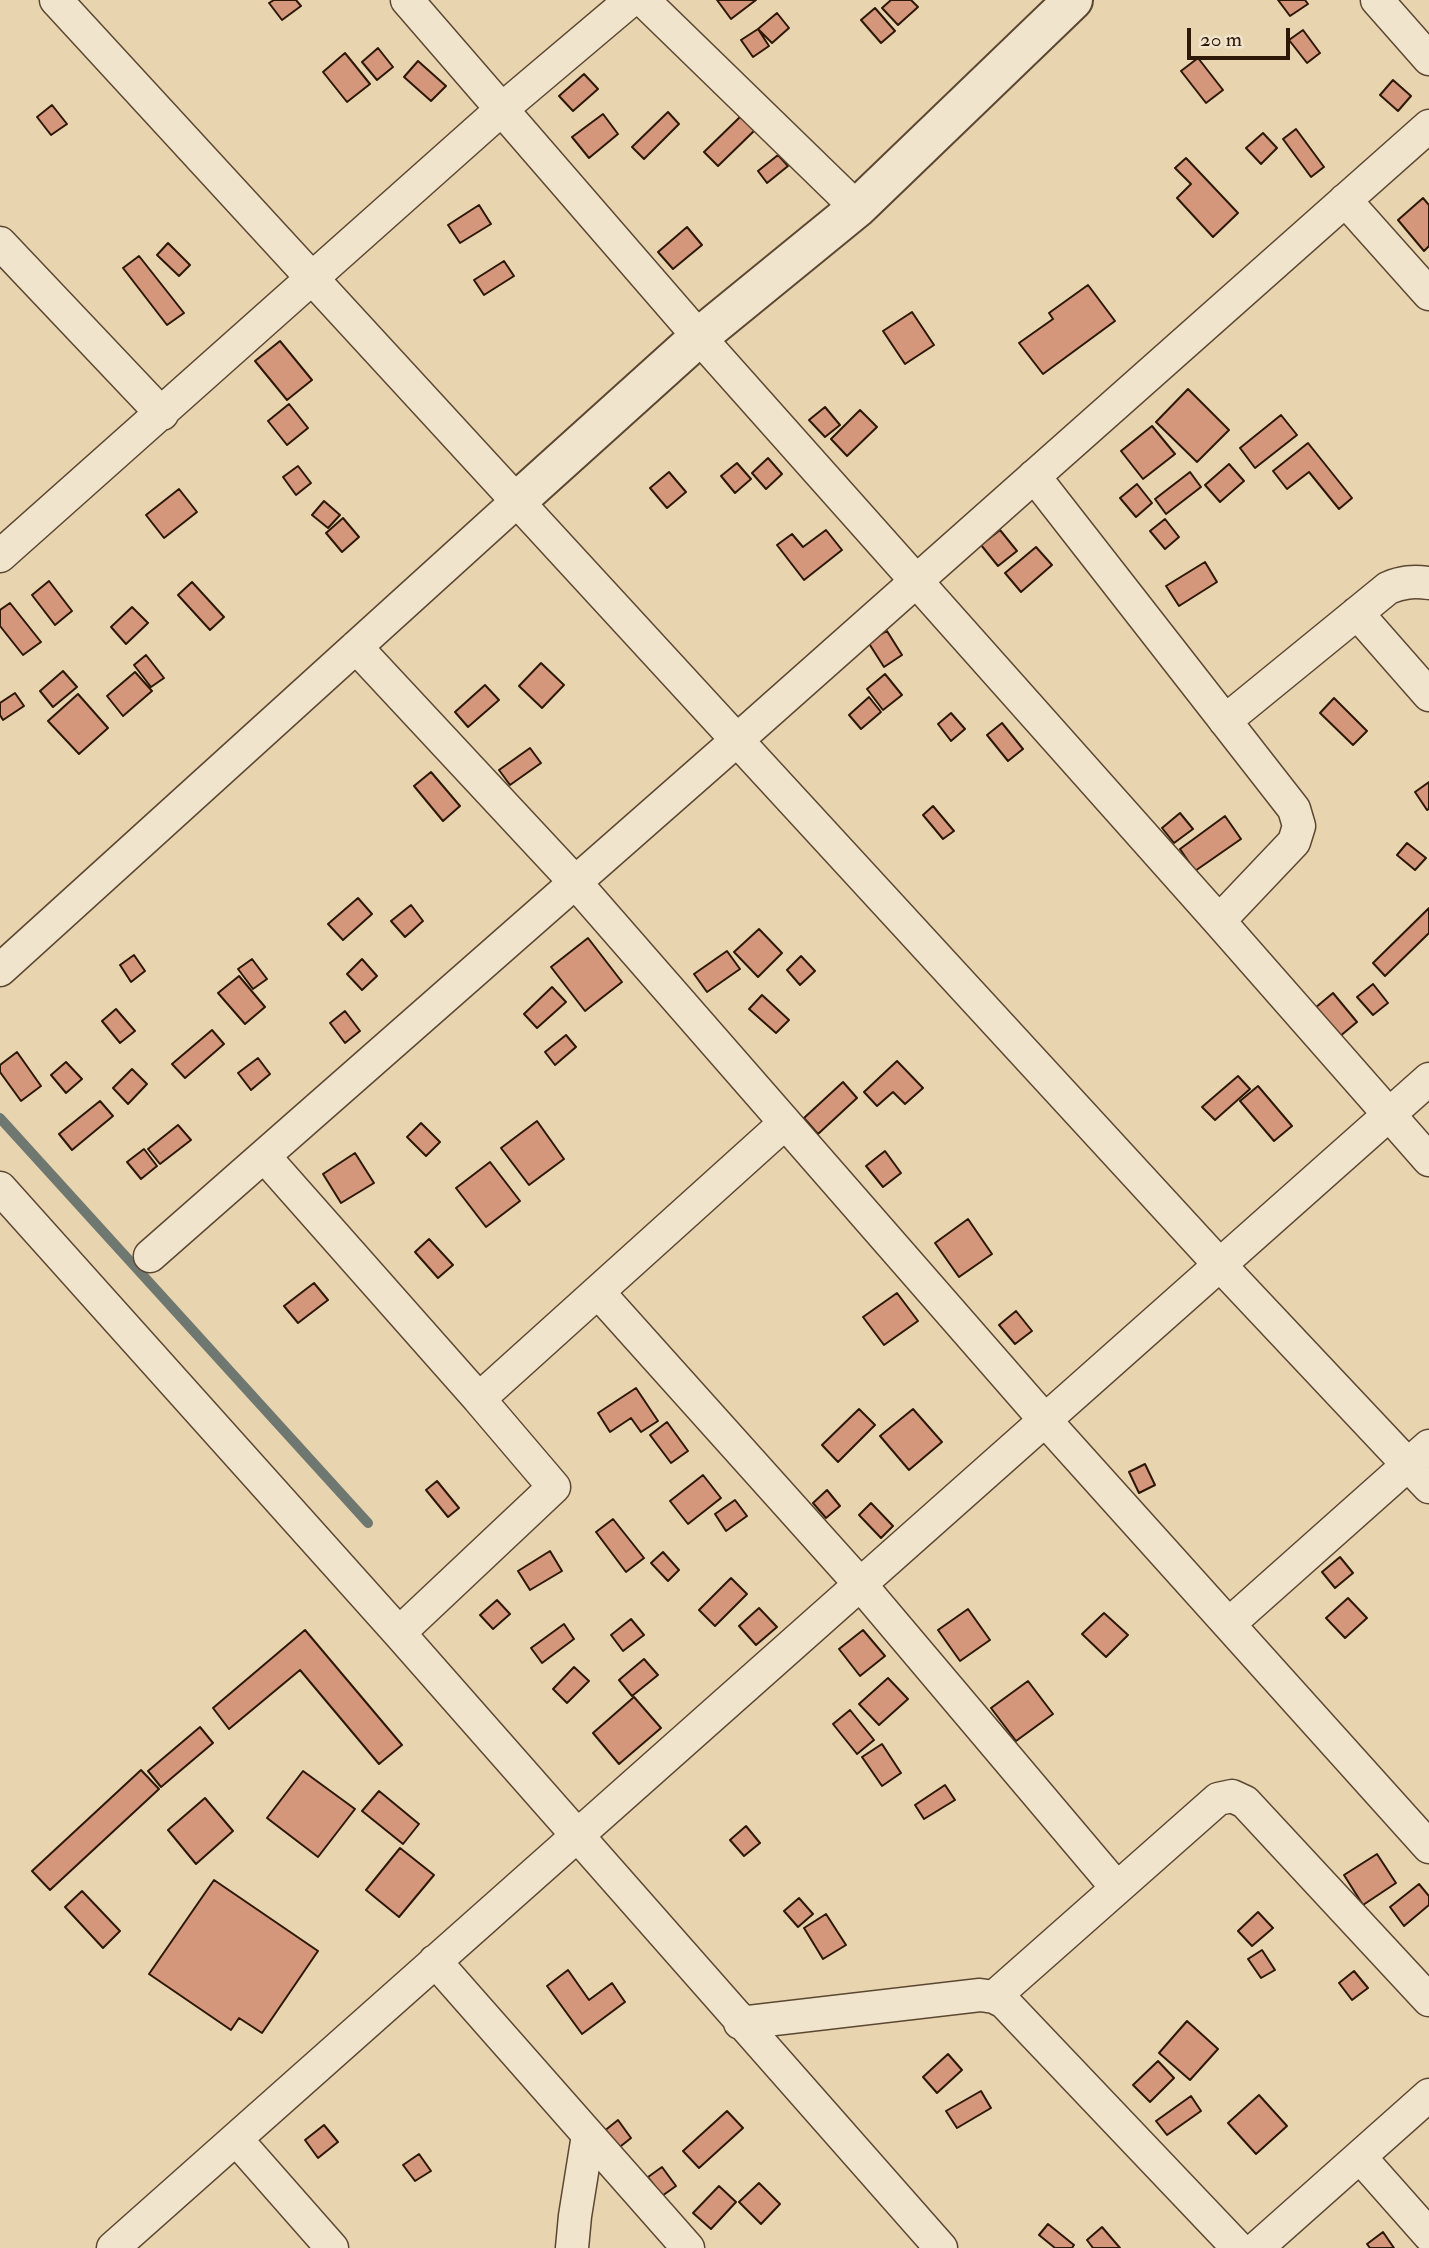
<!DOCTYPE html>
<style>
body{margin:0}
#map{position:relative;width:1429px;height:2248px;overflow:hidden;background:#e8d5b0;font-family:"IM FELL Double Pica",serif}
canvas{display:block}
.scale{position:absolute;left:1187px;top:28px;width:103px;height:32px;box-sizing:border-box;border:4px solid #2d1808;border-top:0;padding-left:9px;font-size:21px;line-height:24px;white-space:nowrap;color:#2d1808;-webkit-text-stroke:5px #f0e4cc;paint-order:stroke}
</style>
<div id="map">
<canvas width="1429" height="2248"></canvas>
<div class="scale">20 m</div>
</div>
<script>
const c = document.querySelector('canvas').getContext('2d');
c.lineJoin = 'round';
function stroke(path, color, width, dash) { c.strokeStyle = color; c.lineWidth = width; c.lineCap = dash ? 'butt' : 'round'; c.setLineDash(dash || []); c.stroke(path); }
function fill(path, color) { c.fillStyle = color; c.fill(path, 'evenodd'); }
const stream = new Path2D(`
 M0 1118 368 1523`);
const building = new Path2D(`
 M274 0H296L301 6 282 20 269 3Z
 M717 0H756L731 19Z
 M891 0H911L918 7 898 25 882 8Z
 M1278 0H1305L1308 4 1290 16Z
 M875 8 895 31 881 43 861 20Z
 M777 13 789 28 772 43 758 29Z
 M758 29 769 46 753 57 741 40Z
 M1303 30 1320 53 1307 63 1289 40Z
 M378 48 393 67 377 80 362 62Z
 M345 53 370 84 347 102 323 72Z
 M1198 58 1223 90 1206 103 1181 71Z
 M418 61 446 86 431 101 404 77Z
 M584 74 598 89 573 111 559 96Z
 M1393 80 1411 96 1398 111 1380 95Z
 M52 105 67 124 51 135 37 117Z
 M668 112 679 124 644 159 632 147Z
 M603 114 618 134 589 158 572 137Z
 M741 116 755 130 718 166 704 152Z
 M1296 129 1324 167 1311 177 1283 139Z
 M1263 133 1277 148 1261 164 1246 148Z
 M778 155 788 166 767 183 758 171Z
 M1186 158 1238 213 1213 237 1177 198 1191 184 1175 168Z
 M1423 198 1429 205V246L1424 251 1398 220Z
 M479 205 491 224 460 243 448 225Z
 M687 227 702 245 673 269 658 252Z
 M168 243 190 265 179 276 157 255Z
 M139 256 184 313 167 325 123 268Z
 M504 261 514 276 484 295 474 280Z
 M1088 285 1115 321 1043 374 1019 343 1053 319 1049 313Z
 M912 312 934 345 905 364 883 331Z
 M280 341 312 380 287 400 255 361Z
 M1188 389 1229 430 1197 462 1156 422Z
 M289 404 308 428 287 445 268 421Z
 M825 407 840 425 825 437 809 420Z
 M860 410 877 427 847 456 831 439Z
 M1281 415 1297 435 1255 468 1240 448Z
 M1152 426 1175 454 1143 479 1121 451Z
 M1308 443 1352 498 1339 509 1309 472 1287 489 1273 471Z
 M768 458 782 474 766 489 752 473Z
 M737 463 751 479 735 493 721 476Z
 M1229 464 1244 481 1220 502 1205 485Z
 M298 466 311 483 296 495 283 477Z
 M669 472 686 492 667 508 650 488Z
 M1190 472 1201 487 1166 514 1155 499Z
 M1137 484 1152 503 1136 517 1120 498Z
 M179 489 197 512 164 538 146 515Z
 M324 501 340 515 328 528 312 515Z
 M343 518 359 537 342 552 326 533Z
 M1165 519 1179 537 1165 549 1150 531Z
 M826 530 842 550 804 580 777 545 792 534 803 547Z
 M1000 530 1017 551 998 566 981 545Z
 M1036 547 1052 565 1021 592 1005 573Z
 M1205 562 1217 582 1179 606 1166 586Z
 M49 581 72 611 55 625 32 595Z
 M192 582 224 617 210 630 178 595Z
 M10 603 41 642 23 655 0 626V610Z
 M132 607 148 623 126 644 111 627Z
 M887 631 902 655 884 667 868 642Z
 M146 655 164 678 151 687 134 665Z
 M541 663 564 685 542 708 519 686Z
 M63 671 77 687 53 707 40 691Z
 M135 672 152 691 123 716 107 696Z
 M885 674 902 695 883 710 867 689Z
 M485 685 499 700 468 727 455 712Z
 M15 693 24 706 3 720 0 715V703Z
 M78 694 108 728 79 754 48 721Z
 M869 697 881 712 861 729 849 715Z
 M1334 698 1367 731 1353 745 1320 713Z
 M951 713 965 729 951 741 938 724Z
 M1002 723 1023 749 1008 761 987 735Z
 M530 748 541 763 510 785 499 770Z
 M431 772 460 806 443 821 414 786Z
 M1429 782V809L1427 810 1415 792Z
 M933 806 954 831 943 839 923 815Z
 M1180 813 1193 829 1174 843 1162 828Z
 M1225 816 1241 839 1195 871 1180 849Z
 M1407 843 1426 858 1415 870 1397 855Z
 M358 898 372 914 343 940 328 924Z
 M411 905 423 921 405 937 391 921Z
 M1429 908V933L1385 976 1373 963Z
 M759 929 782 953 758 977 734 952Z
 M588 938 622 982 585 1011 551 967Z
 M727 951 740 969 707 992 694 974Z
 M134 955 145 971 131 982 120 965Z
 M801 956 815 971 800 985 787 970Z
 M252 959 267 979 253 989 238 969Z
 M362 959 377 976 362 990 347 974Z
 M239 976 265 1007 245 1024 218 993Z
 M1373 984 1388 1003 1373 1015 1357 997Z
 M552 987 566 1002 537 1028 524 1014Z
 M1333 993 1357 1022 1339 1037 1315 1008Z
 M762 995 789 1020 776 1033 749 1009Z
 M116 1009 135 1031 120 1043 102 1021Z
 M345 1011 360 1031 345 1043 330 1023Z
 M212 1030 224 1044 185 1078 172 1064Z
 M566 1035 576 1047 555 1065 545 1052Z
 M17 1052 41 1086 21 1101 0 1072V1065Z
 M258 1058 270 1074 251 1090 238 1073Z
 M897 1061 923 1088 905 1104 893 1092 877 1106 864 1092Z
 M66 1062 82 1079 66 1093 51 1075Z
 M132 1069 147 1084 128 1104 113 1088Z
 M1238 1076 1250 1089 1215 1120 1202 1107Z
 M843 1082 857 1098 818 1134 804 1118Z
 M1258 1086 1292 1126 1274 1141 1240 1101Z
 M100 1101 113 1116 72 1150 59 1134Z
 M537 1121 564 1159 529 1185 501 1148Z
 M421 1123 440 1142 426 1156 407 1137Z
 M178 1125 191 1140 160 1164 148 1149Z
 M144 1149 157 1166 141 1179 127 1162Z
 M885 1151 901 1173 883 1187 866 1166Z
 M355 1153 374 1183 341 1203 323 1174Z
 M490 1162 520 1201 486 1227 456 1188Z
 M968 1219 992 1254 959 1277 935 1243Z
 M429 1239 453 1265 438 1278 415 1252Z
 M314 1283 328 1300 298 1323 284 1306Z
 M897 1293 918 1321 884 1345 863 1317Z
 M1016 1311 1032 1331 1015 1344 999 1325Z
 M636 1388 658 1421 641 1432 631 1418 610 1432 598 1413Z
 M859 1409 875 1425 838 1462 822 1445Z
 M913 1409 942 1442 909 1470 880 1436Z
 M667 1422 688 1451 671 1463 650 1435Z
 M1145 1464 1155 1485 1139 1493 1129 1472Z
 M703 1475 721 1498 688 1524 670 1501Z
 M437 1481 459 1508 448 1517 426 1490Z
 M827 1490 840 1506 826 1518 813 1503Z
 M735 1500 747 1516 726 1531 715 1514Z
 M871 1503 893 1526 881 1538 859 1515Z
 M613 1519 644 1558 626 1572 596 1532Z
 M550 1551 562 1571 530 1590 518 1571Z
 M663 1552 679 1570 668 1581 651 1563Z
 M1340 1557 1353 1573 1335 1588 1322 1572Z
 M731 1578 747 1594 715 1626 699 1610Z
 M1348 1598 1367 1618 1345 1638 1326 1618Z
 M497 1600 510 1614 493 1629 480 1615Z
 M759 1608 777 1627 756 1645 739 1626Z
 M968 1609 990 1640 960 1661 938 1630Z
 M1104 1613 1128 1635 1106 1657 1082 1634Z
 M631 1619 644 1635 623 1651 611 1635Z
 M564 1624 574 1639 542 1663 531 1648Z
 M305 1630 402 1745 379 1764 300 1670 229 1729 213 1708Z
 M863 1630 885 1656 860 1676 839 1649Z
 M644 1659 658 1675 632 1696 619 1680Z
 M574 1667 589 1681 567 1703 553 1689Z
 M888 1678 908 1699 879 1725 859 1704Z
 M1028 1681 1053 1714 1016 1741 991 1708Z
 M634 1697 661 1728 619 1764 593 1733Z
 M850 1710 874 1740 857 1754 833 1724Z
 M200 1727 213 1743 161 1787 148 1771Z
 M882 1744 901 1773 882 1786 862 1757Z
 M141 1770 159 1789 50 1890 32 1871Z
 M303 1771 355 1809 318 1857 267 1818Z
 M945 1785 955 1800 924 1819 915 1805Z
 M379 1791 419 1824 403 1844 362 1811Z
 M205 1798 233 1831 196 1864 168 1830Z
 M746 1826 760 1843 744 1856 730 1840Z
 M400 1848 434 1875 399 1917 366 1890Z
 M1377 1854 1396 1883 1363 1905 1344 1875Z
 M214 1880 318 1951 262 2033 239 2018 231 2030 149 1974Z
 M1419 1884 1429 1896V1905L1404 1926 1390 1907Z
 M82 1891 120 1931 103 1948 65 1907Z
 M799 1898 813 1914 798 1927 784 1911Z
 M1258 1912 1273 1928 1252 1946 1238 1931Z
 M826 1914 846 1945 823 1959 804 1928Z
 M1262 1950 1275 1970 1261 1978 1248 1959Z
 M568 1970 589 2000 612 1983 625 2002 582 2034 547 1986Z
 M1354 1971 1368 1988 1352 2000 1339 1983Z
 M1187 2021 1218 2049 1190 2080 1159 2053Z
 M948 2054 962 2070 937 2093 923 2077Z
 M1158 2061 1174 2078 1150 2102 1133 2085Z
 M981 2091 991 2108 957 2128 946 2111Z
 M1259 2095 1287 2126 1256 2154 1228 2123Z
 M1191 2096 1201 2111 1167 2135 1156 2121Z
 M727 2111 743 2128 699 2168 683 2151Z
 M618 2120 631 2138 616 2150 603 2132Z
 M324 2125 338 2142 318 2158 305 2140Z
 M419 2154 431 2171 415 2181 403 2165Z
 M662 2167 676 2186 662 2196 648 2177Z
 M759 2183 780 2204 761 2224 739 2202Z
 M719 2186 736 2202 711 2229 693 2213Z
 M1048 2224 1074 2245 1072 2248H1055L1039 2235Z
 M1102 2227 1120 2248H1093L1087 2240Z
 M1383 2232 1394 2248H1370L1367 2244Z`);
const minor = new Path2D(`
 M56 0 1219 1264 1429 1487
 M407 0 699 337 1219 921 1429 1160
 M643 0 857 208
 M1377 0 1429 59
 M1345 200 1429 294
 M0 243 162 414
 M1034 476 1294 809 1299 826 1294 842 1219 921
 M0 556 502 109 631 0
 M1357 613 1429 695
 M356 647 575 882 1044 1419 1429 1847
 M1225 721 1388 588C1402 582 1413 581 1429 583
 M0 970 516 502
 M264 1156 479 1399
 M0 1188 399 1633 941 2248
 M150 1256 736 741 1429 126
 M598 1292 860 1584 1117 1888
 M1229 1624 1429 1446
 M399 1633 554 1487 479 1399 785 1123
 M435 1961 688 2248
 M994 1997 1218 1799 1232 1796 1245 1802 1429 2000
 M740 2023 980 1995 994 1997 1004 2002 1238 2248
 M236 2139 332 2248
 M1360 2157 1429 2235
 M113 2248 1429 1079
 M572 2248 575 2216 588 2135
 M1257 2248 1429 2095`);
const tertiary = new Path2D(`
 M516 502 699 337 857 208 1073 0`);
stroke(stream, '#6e7770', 10);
fill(building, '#d5977b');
stroke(building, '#2d1808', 2);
stroke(minor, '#5c4732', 35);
stroke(tertiary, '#5c4732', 42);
stroke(minor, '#f0e4cc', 32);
stroke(tertiary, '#f0e4cc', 38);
</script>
